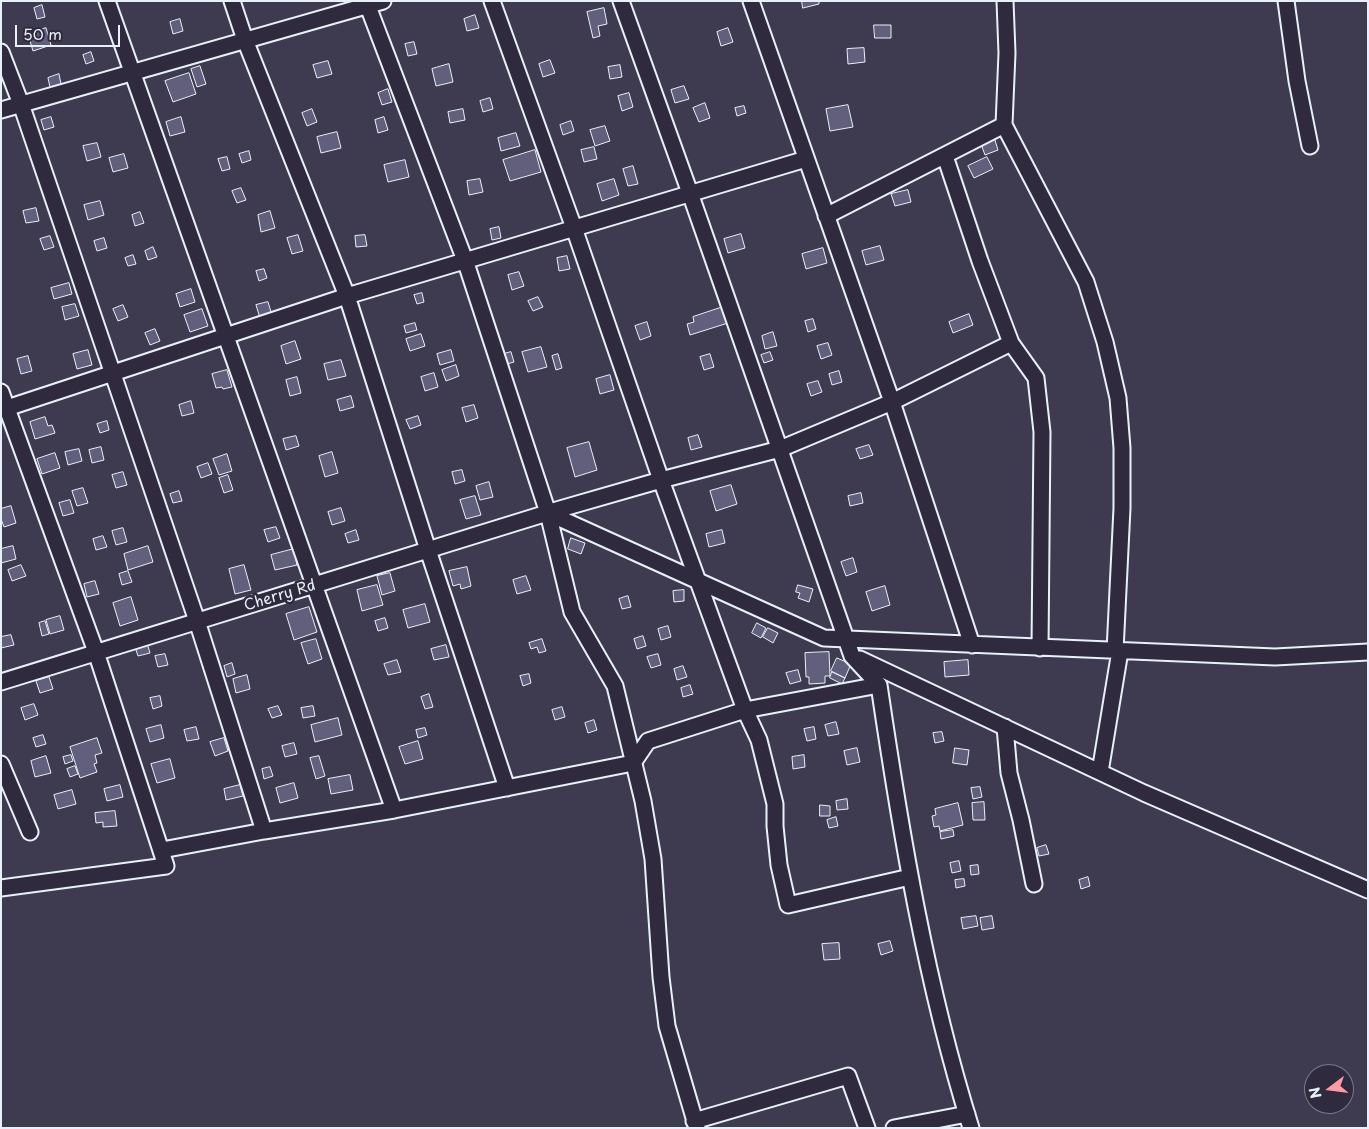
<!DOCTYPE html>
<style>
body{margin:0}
#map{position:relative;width:1369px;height:1129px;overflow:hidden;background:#3e3a50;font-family:"Playpen Sans",sans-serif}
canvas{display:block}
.frame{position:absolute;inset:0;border:2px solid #e8f1f8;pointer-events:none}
.north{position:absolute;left:1304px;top:1064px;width:50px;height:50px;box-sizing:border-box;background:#2f2a3d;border:1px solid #797a88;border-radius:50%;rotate:255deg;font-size:14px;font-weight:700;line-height:20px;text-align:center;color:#e8f1f8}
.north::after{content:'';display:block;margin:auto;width:18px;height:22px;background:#ff9aa2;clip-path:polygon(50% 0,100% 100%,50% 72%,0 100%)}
.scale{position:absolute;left:15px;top:25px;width:105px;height:22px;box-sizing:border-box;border:2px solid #e8f1f8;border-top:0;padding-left:6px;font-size:15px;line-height:18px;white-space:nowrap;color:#e8f1f8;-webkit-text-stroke:4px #2f2a3d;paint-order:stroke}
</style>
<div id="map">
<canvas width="1369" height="1129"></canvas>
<div class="frame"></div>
<div class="north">N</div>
<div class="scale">50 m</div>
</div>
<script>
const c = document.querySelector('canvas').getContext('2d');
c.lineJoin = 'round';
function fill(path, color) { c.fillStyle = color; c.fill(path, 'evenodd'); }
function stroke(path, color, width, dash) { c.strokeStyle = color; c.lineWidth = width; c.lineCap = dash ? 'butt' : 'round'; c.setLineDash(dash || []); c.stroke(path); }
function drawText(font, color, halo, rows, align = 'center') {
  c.font = font + ' "Playpen Sans",sans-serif'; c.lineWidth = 5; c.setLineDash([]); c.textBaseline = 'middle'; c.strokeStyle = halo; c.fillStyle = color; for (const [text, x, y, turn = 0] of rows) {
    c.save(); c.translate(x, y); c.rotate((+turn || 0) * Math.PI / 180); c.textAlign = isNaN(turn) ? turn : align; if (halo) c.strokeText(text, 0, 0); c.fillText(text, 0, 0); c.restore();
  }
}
const building = new Path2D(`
 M802 1H819V4L803 8Z
 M42 5 45 17 37 19 34 8Z
 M604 8 607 24 598 26 600 36 593 38 587 12Z
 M475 15 479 28 467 31 464 19Z
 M180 19 183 31 173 34 170 22Z
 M874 25H891V38H875Z
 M46 28 51 45 33 51 28 34Z
 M728 28 733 42 721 46 717 32Z
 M414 42 417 54 408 56 405 44Z
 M864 48 865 62 848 64 847 49Z
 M91 52 94 61 86 64 83 55Z
 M550 60 555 73 543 77 539 64Z
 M328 61 332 74 317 78 313 65Z
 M449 64 453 82 436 86 432 69Z
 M620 65 622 77 610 79 608 67Z
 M200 66 206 84 197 87 191 69Z
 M189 73 196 94 173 102 165 81Z
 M59 74 61 84 50 87 48 78Z
 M684 86 689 99 675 103 671 90Z
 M388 89 392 102 382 105 378 93Z
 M629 93 633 107 622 111 618 96Z
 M490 98 493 109 483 112 480 101Z
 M705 103 710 118 699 122 693 108Z
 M848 105 853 127 830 131 826 109Z
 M744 106 746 113 737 116 735 108Z
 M312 109 317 122 307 126 302 113Z
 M463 109 465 120 450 123 448 112Z
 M51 117 54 127 44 130 41 120Z
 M181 117 185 132 170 136 166 122Z
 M384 117 388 130 378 133 375 120Z
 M571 121 574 131 563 135 560 125Z
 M605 126 610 141 595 146 590 130Z
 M337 132 341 148 321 153 317 137Z
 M516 133 520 146 501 151 498 138Z
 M995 140 998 150 985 155 981 144Z
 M97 143 101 157 87 161 83 146Z
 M594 147 597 159 584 162 581 150Z
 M535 150 541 172 510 181 503 160Z
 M249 151 251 160 242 163 239 154Z
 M124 154 128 168 113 172 109 158Z
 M227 157 230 169 222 171 218 159Z
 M987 157 993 169 974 178 968 166Z
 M405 160 409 177 388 182 384 165Z
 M633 166 638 184 628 186 623 169Z
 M480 179 483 192 469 195 467 181Z
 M614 179 619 195 602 201 597 184Z
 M241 188 246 200 237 203 232 191Z
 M908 190 911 202 895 206 891 194Z
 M100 201 104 215 88 220 84 205Z
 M36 208 39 221 26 223 23 211Z
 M270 211 275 228 261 232 258 215Z
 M140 212 144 223 135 226 132 215Z
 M499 227 501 238 492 240 490 229Z
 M741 234 745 248 728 253 724 239Z
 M298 235 303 251 292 254 287 238Z
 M365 235 367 246 356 247 355 236Z
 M50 236 54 247 44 250 40 239Z
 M104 238 107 248 97 251 94 241Z
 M880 246 884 260 866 265 862 251Z
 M153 247 157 257 148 260 145 251Z
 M823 248 827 263 806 269 802 254Z
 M133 255 136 264 128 266 125 258Z
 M567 256 570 269 559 271 557 258Z
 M264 269 267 278 259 281 256 271Z
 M519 272 524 286 512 290 508 275Z
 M69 283 72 294 54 299 51 288Z
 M191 289 195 302 180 307 176 294Z
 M422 293 424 302 417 304 414 295Z
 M538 297 543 307 533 311 528 301Z
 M268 302 272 315 260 318 256 305Z
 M75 304 79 316 65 320 62 307Z
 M123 305 128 317 118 321 113 309Z
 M723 307 728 323 690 335 687 324 694 322 693 317Z
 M202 309 208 326 190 332 184 315Z
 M969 314 973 325 953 333 949 322Z
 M813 319 816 329 808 332 805 321Z
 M647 322 651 336 640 340 635 326Z
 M415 323 417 330 406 333 404 326Z
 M155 329 160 341 150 345 145 333Z
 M773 332 777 346 765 349 762 336Z
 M421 334 425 346 410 351 406 339Z
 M295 341 301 359 286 364 281 346Z
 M828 343 832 355 821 359 817 346Z
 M541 347 547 367 528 372 522 352Z
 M88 350 92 365 77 369 73 354Z
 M451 350 454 361 440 365 437 354Z
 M511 352 514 362 507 364 504 354Z
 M770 352 773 360 764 363 761 355Z
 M558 354 562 368 556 370 552 356Z
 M710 354 714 367 704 370 700 357Z
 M28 356 32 371 21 374 17 359Z
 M341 360 346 376 328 380 324 364Z
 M456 365 459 376 446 381 442 370Z
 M227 370 232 387 223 389 222 387 216 388 212 374Z
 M839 371 842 382 832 385 829 374Z
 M434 373 438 387 425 391 421 377Z
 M610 375 614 390 600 394 596 379Z
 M297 377 301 393 290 396 286 380Z
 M818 381 822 392 811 396 807 384Z
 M351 396 354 407 340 411 337 400Z
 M191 401 194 413 182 416 179 405Z
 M474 405 478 418 466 422 462 408Z
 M418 416 421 425 410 429 406 420Z
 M45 417 48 426 52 425 55 433 35 439 30 422Z
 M107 421 109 430 100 433 97 424Z
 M698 435 702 447 691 450 688 438Z
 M296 436 299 446 286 450 283 439Z
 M589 442 597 470 575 477 567 448Z
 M869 445 873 455 860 459 856 449Z
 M101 447 104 460 92 463 89 450Z
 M79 449 82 461 68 465 65 452Z
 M332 452 338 473 325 477 319 456Z
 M55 453 60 468 42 474 37 459Z
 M227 454 232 471 219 475 213 459Z
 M208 463 212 474 201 478 197 467Z
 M462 470 465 481 455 484 452 472Z
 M123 472 127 485 116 488 112 475Z
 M228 475 233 490 224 493 219 478Z
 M489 482 493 497 480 500 476 486Z
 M731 485 737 504 716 511 710 491Z
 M83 488 88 503 77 506 72 491Z
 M179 491 182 501 173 503 170 494Z
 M861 493 863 503 850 506 848 496Z
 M475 496 481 515 466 519 460 500Z
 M70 500 74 513 63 516 59 503Z
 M11 506 16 523 4 527 1 519V509Z
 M341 508 345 521 332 525 328 512Z
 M276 527 280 538 268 542 264 530Z
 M123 528 127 542 116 545 112 531Z
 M356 530 359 540 348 543 345 534Z
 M722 530 725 543 709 547 706 534Z
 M103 536 107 547 96 550 93 539Z
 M571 538 585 543 581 554 568 549Z
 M13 546 16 559 1 563V549Z
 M148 546 153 562 128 570 124 554Z
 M294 549 297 565 275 570 271 555Z
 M853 558 857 572 846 576 841 562Z
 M21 565 26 576 12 581 8 570Z
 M244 565 251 590 235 594 229 569Z
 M467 567 471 586 461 589 460 584 453 586 449 571Z
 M128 571 132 582 122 585 119 574Z
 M390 573 395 591 382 595 377 576Z
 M526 576 531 590 517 594 513 580Z
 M95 581 99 594 87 597 84 584Z
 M377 585 383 605 362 611 357 590Z
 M798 585 813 589 809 602 798 598 800 593 796 592Z
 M885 586 890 605 872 611 866 592Z
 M684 590V601L674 602 673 591Z
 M628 596 631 607 622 609 619 599Z
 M131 597 138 620 120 626 113 603Z
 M425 604 430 622 408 628 403 610Z
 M309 607 317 632 294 640 286 614Z
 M60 616 64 630 50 634 46 620Z
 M385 618 388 628 378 631 375 621Z
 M45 621 49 634 42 636 39 623Z
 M757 623 766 628 761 638 752 633Z
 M668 626 671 637 661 640 658 629Z
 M768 628 778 633 773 643 763 637Z
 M11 635 14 645 1 648V637Z
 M643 636 646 646 637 649 634 639Z
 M316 639 322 659 308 664 301 643Z
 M542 639 546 651 539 653 537 647 531 649 529 643Z
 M147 643 150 653 138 656 135 647Z
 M446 645 449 657 434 660 431 649Z
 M829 652 830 676H825V683L809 684V677H806L805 653Z
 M165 654 168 665 158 667 155 656Z
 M658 654 661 665 651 668 647 657Z
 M837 658 851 664 845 678 831 671Z
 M397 660 401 672 388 675 384 664Z
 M968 660 969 675 945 677 944 662Z
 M232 663 235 674 227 677 224 666Z
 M683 666 687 677 677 680 674 669Z
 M798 670 801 681 790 684 786 673Z
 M832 672 845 678 842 684 830 678Z
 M529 674 531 683 523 686 520 676Z
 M247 675 250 689 236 693 233 679Z
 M49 677 53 689 40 693 36 681Z
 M690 685 693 694 683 697 681 688Z
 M429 694 433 707 425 709 421 697Z
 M160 696 162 706 153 709 150 698Z
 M34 704 38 715 25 720 21 708Z
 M278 706 282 715 272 718 268 709Z
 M313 706 315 716 303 718 301 708Z
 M562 707 565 717 555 720 552 710Z
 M338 718 342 735 315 742 311 725Z
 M594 720 597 730 588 733 585 723Z
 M836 722 839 734 828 736 825 725Z
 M161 725 164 738 150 742 146 729Z
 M196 727 199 739 187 741 184 730Z
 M814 727 816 739 807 741 804 729Z
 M425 728 427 735 418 738 416 730Z
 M942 732 944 741 935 743 933 733Z
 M43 735 46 744 36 747 33 738Z
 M97 738 102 753 95 755 97 763 94 764 97 772 80 778 70 747Z
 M224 738 228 751 215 756 210 742Z
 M418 741 423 759 405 764 399 747Z
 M294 743 297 754 285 757 282 746Z
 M857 748 860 762 847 765 844 751Z
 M955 748 969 750 967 765 953 763Z
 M71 755 73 761 65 764 63 757Z
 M804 755 805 767 793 769 792 757Z
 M46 756 51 773 35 777 31 761Z
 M319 756 325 776 316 779 310 758Z
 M170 759 175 778 157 783 151 764Z
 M75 766 78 774 70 777 67 769Z
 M270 767 273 776 264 779 262 769Z
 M350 775 353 790 331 794 328 779Z
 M294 783 298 798 280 803 276 788Z
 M120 785 123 797 107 801 104 789Z
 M240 785 243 796 226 800 224 789Z
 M980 787 982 797 973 799 971 788Z
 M72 790 76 804 58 809 54 795Z
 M847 799 848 809 837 810 836 801Z
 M984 802 985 820H973L972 803Z
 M958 803 963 825 940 831 939 826 934 827 932 816 936 815 935 809Z
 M820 805 830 806V816H820Z
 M115 811 117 826 103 827V822L96 823 95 813Z
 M836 817 838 826 829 828 827 820Z
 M953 830 954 836 941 839 940 832Z
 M1046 845 1049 854 1039 856 1037 848Z
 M959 861 961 871 952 873 950 863Z
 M978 865 979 874 971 875 970 866Z
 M1088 877 1090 886 1081 889 1079 880Z
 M964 879 965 886 956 888 955 880Z
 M976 916 978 926 963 929 961 918Z
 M992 916 994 928 982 930 980 918Z
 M890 941 893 951 881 955 878 944Z
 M839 943 840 959 824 960 822 944Z`);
const street = new Path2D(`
 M107 1 394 810
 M232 1 245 40 347 296 806 159
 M366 1 466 263 548 513 572 612 615 686 643 801 653 859 661 977 667 1026 697 1128
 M621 1 690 193 852 656 879 685 745 710 759 740 775 804V826L779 865 788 905 910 877
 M751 1 892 402 972 645
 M1005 1 1007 53 1004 125 1086 282 1105 342 1118 398 1122 448V508L1115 651
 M1286 1 1297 81 1310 146
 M1 52 21 104 197 621 264 831
 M1 110 383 1
 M945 156 980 261 1011 343 1036 378 1042 432 1040 648
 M826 216 1004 125
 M1 392 96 652 166 866 1 888
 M1 410 347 296 428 550 507 788
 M548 513 824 638 1275 657 1368 652
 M860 659 1144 793 1368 890
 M1 682 560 509 661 480 780 449 892 402 1011 343
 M879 685C901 834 926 984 971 1128
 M1005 727 1009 773 1021 820 1034 884
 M1 764 30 832
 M1100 772 1120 651
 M162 850 264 831 394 810 633 763 648 741 745 710 661 480 574 228 492 1
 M694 1121 848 1076 867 1128
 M894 1128 967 1114`);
const streetNames = [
 ["Cherry Rd",280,596,-17]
];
fill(building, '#625f7d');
stroke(building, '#e8f1f8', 1);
stroke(street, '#e8f1f8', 19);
stroke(street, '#2f2a3d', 15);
drawText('15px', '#e8f1f8', '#2f2a3d', streetNames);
</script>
